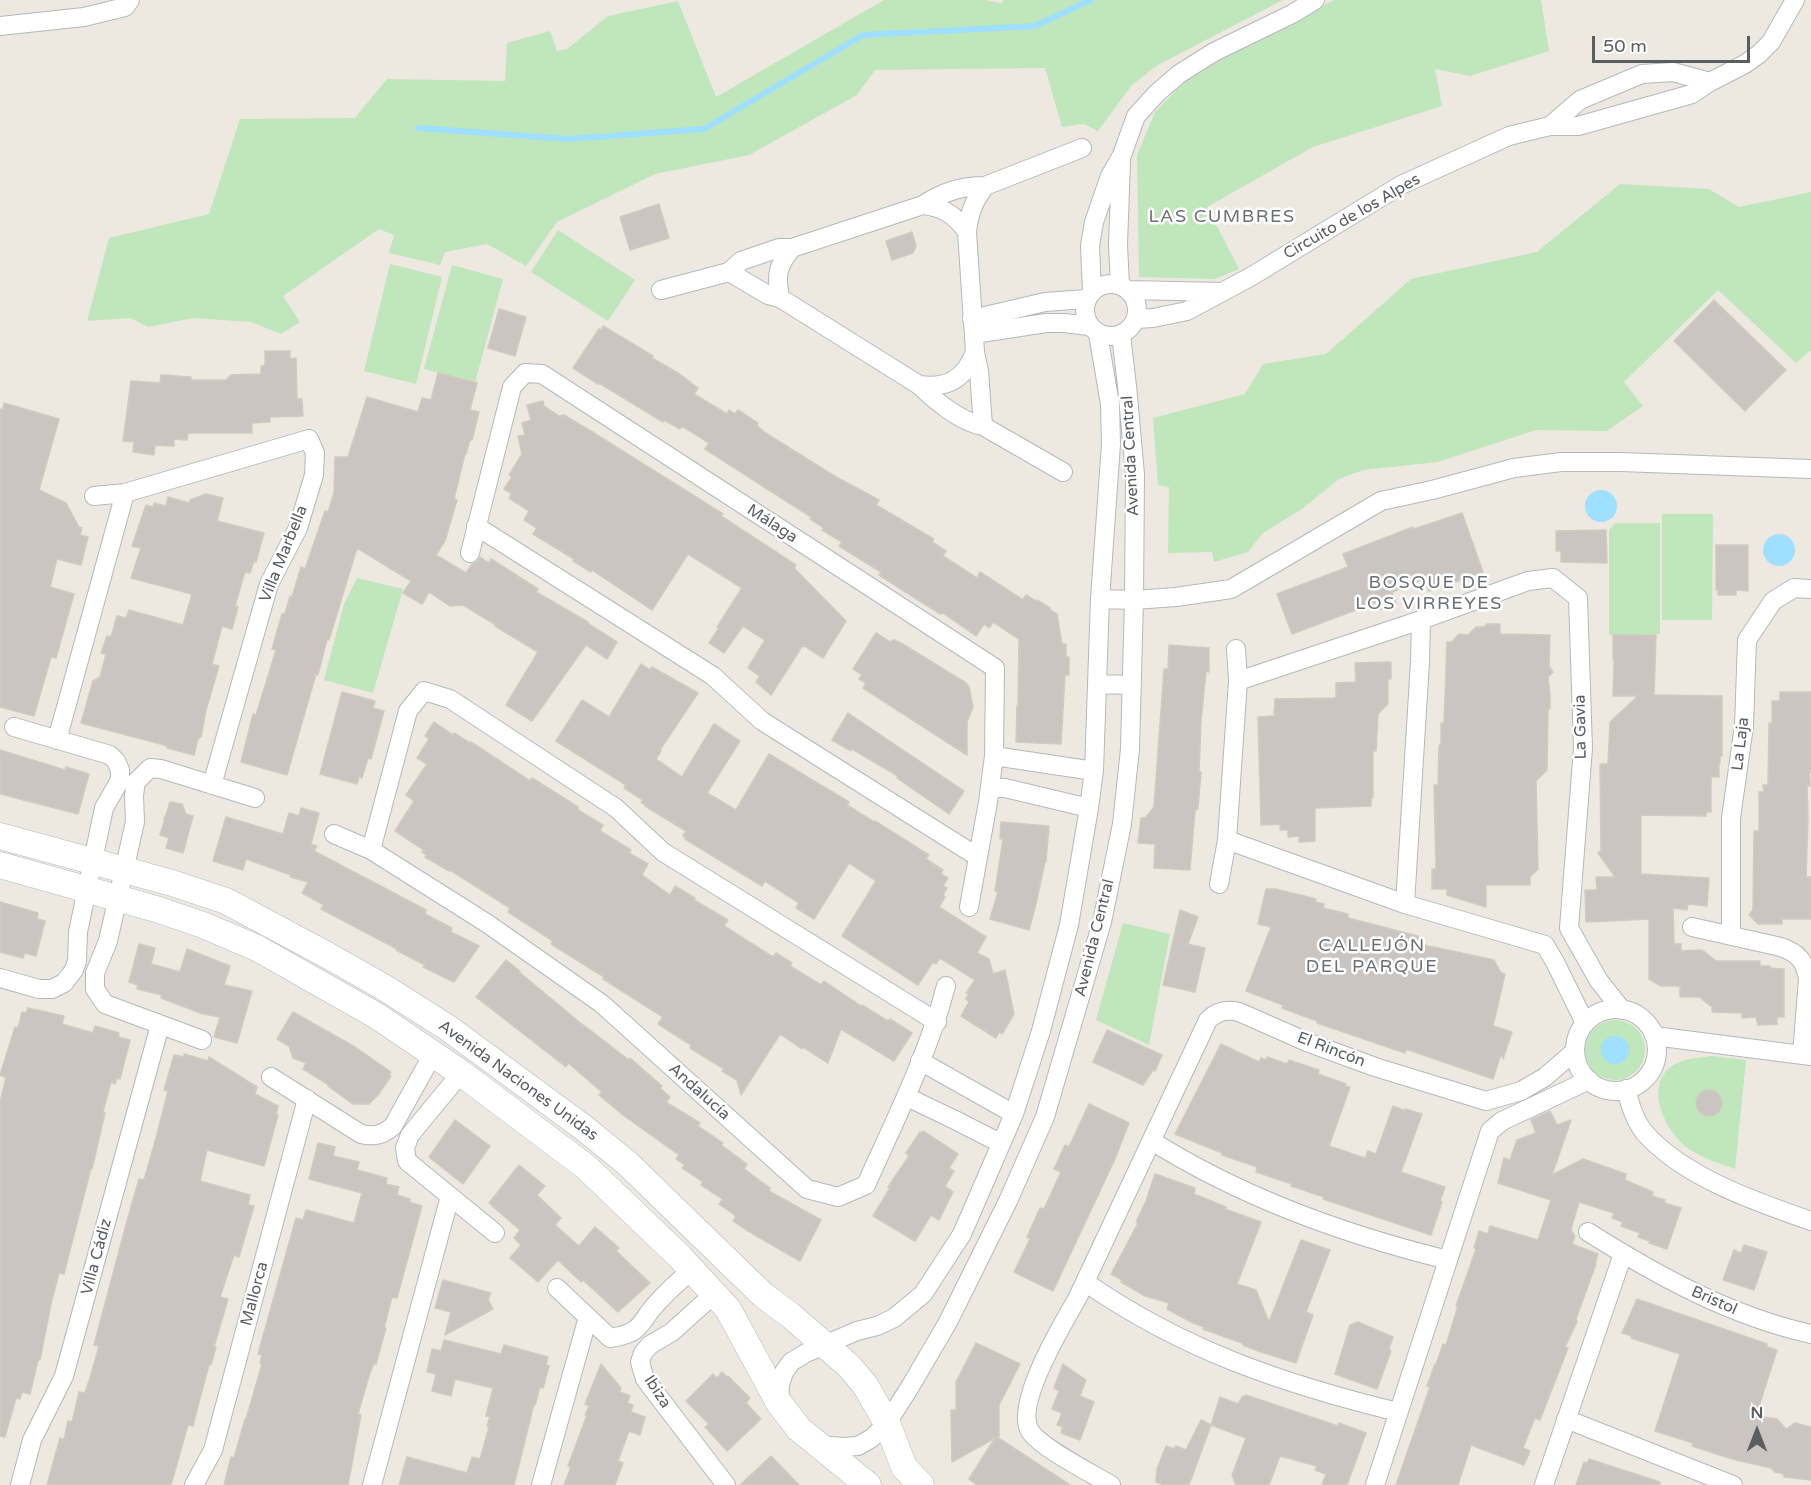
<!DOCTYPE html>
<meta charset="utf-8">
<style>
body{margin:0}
#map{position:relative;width:1811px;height:1485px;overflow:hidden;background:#ede9e0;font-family:"Varela Round",sans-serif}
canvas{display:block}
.north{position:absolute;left:1727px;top:1401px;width:60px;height:60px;-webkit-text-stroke:4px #fff;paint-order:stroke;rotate:0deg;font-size:16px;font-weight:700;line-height:24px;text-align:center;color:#595e62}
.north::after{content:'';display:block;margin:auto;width:21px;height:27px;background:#595e62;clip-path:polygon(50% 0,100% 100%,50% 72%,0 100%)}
.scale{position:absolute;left:1592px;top:36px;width:158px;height:27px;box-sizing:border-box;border:3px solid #595e62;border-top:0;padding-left:8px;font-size:18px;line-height:21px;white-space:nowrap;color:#595e62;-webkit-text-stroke:4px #fff;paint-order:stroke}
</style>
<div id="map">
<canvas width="1811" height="1485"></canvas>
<div class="north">N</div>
<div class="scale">50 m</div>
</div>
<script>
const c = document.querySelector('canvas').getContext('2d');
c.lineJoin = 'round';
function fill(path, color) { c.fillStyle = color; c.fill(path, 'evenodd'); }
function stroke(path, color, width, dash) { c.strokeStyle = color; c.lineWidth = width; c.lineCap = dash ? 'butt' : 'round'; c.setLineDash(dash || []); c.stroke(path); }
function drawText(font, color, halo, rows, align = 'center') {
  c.font = font + ' "Varela Round",sans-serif'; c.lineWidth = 5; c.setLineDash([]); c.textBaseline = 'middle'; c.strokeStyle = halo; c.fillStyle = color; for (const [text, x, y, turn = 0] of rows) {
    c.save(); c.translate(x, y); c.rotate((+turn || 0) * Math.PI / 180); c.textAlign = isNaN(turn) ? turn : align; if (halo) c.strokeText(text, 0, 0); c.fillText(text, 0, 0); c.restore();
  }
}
const green = new Path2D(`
 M884 0H984L1001 3 1004 0H1283L1156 66 1131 86 1098 131 1084 124 1062 127 1045 68 875 70 857 95 749 155 655 174 557 222 526 266 487 244 445 252 440 265 389 253 394 235 379 229 283 296 300 322 281 334 251 322 194 318 148 327 130 318 87 321 109 238 209 214 240 119 355 118 387 79 505 81 507 43 550 31 557 51 567 49 608 16 678 1 716 97Z
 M1334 0H1541L1549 51 1470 76 1435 69 1442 106 1313 147 1207 207 1239 269 1215 279 1139 277 1137 155 1155 112 1190 76Z
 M1620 184 1709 189 1739 207 1811 192V350L1796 363 1718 290 1624 382 1643 406 1607 431 1536 430 1438 462 1363 470 1339 479 1302 509 1263 533 1248 552 1214 562 1212 552 1168 553 1169 487 1158 485 1153 418 1245 394 1263 364 1326 354 1411 279 1537 252Z
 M558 230 635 280 608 321 531 272Z
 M390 264 442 277 416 384 364 371Z
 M452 265 503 279 475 383 424 369Z
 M1662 514H1713L1712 620H1662Z
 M1615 523H1660V634L1609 635V530Z
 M357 578 403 589 373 693 324 680 344 604Z
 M1123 923 1170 934 1149 1045 1096 1020Z
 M1585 1050a30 30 0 1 1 60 0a30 30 0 1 1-60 0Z
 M1712 1056 1746 1060 1735 1169C1721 1164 1705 1159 1692 1151 1667 1136 1642 1087 1672 1066 1684 1058 1698 1058 1712 1056Z`);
const water = new Path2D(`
 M1585 506a16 16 0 1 1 32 0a16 16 0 1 1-32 0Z
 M1763 550a16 16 0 1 1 32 0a16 16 0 1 1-32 0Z
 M1601 1050a14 14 0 1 1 28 0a14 14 0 1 1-28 0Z`);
const stream = new Path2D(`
 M418 128 568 139 704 129 863 35 1035 26 1091 0`);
const building = new Path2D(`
 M659 204 669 238 630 250 620 217Z
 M912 232 916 246 913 253 892 260 886 241Z
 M1714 300 1786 370 1745 411 1674 341Z
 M499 309 526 317 515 356 488 348Z
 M603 326 653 356 652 358 678 373 698 388 694 394 727 414 729 410 735 414 738 410 758 423 757 426 767 434 836 477 879 500 876 505 934 539 932 542 946 551 943 556 977 578 980 572 1023 600 1026 595 1036 601 1037 600 1050 608V610L1057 614 1062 644H1066V657H1069V675H1065L1061 744 1016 742 1017 706H1018L1019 639 993 622 989 628 984 624 976 636 943 613 940 614 879 575 881 572 839 546 842 542 822 530 824 528 810 519 811 517 705 449 709 443 682 426 680 429 664 420 663 422 599 383 598 384 573 368 599 329 601 330Z
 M265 351H290V359L296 358 297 399H302L303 416 270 417V422L252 423V433H188L187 440 174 439V446L155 445 154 455 133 452 134 442 123 441 131 381 160 383 161 375 191 377V380H226L231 375 261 374V366H265Z
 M438 373 477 383 470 410 479 412 472 440H470L466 454H465L454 499 457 500 445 541 436 555 466 573 472 564 478 561 480 557 489 563 491 559 538 589 536 592 588 622 587 623 617 642 607 659 586 645 532 721 506 705 538 652 495 626 496 625 463 605 450 606 429 592 422 604 403 593 411 581 357 548 329 640 327 639 318 675 316 674 287 775 241 762 253 714 256 715 276 650 272 649 282 614H285L290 596 292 597 301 567 305 569 325 511 328 512 334 493 335 457H348L367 397 418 412 422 398 431 400Z
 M543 401 544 406 559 416 564 415 594 433 723 514 721 516 796 565 794 568 846 621 823 658 803 645 771 695 756 682 760 676 748 668 765 640 743 626 724 653 709 643 719 628 717 627 742 588 688 554 652 610 592 570 591 572 573 561 574 559 533 534 537 528 524 520 529 511 509 498 512 494 504 489 512 477 509 475 522 454 518 436 525 435 522 423 531 420 527 405Z
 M4 403 59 419 39 490 66 503 79 527 82 528 80 535 88 537 81 565 57 559 50 587 74 594 56 658 51 657 34 716 0 707V409L3 410Z
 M206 494 223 498 217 521 264 533 256 562 254 561 250 573 245 572 235 606 238 607 232 629 222 626 212 664 219 666 206 710 201 737 198 739 194 755 167 748 168 746 81 723 93 681 100 677 106 654 101 653 107 636 111 637 117 616 126 618 129 610 183 625 192 594 131 578 141 548 132 546 146 505 153 507 154 503 166 506 168 497 189 503 190 500Z
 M1462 513 1483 572 1429 591 1424 579 1392 592 1396 603 1379 610 1377 602 1292 634 1277 594 1348 567 1343 554 1413 527 1414 529Z
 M1606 530 1607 563 1561 562V551H1556V531Z
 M1716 545H1748V591L1736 590V595H1718V590H1716Z
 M1487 624H1500V634L1550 635 1549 666 1553 672 1548 677 1550 696V709H1548L1547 770 1536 781 1538 869 1530 877V885H1486V907L1447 895V889H1432V869H1436L1434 785H1438L1439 746 1441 743V723H1444L1447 642H1452L1459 634 1468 635 1476 627H1483Z
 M876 633 890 642 894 640 901 643 966 683 969 687 973 707 967 722V755L863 688 866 683 859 679 862 675 853 669Z
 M1613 635H1656L1654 695 1722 696V756H1720V763H1719V777H1711V812H1706V816L1641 815V874L1709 878 1707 906 1688 904 1687 910 1673 908 1674 944H1681V951L1702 950 1716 961H1760V966H1770V968L1784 969V1017H1777V1024L1758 1025 1756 1017 1742 1018V1013L1712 1012V1007L1699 997H1680V986H1661L1649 979V919L1586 922 1585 890H1597L1596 877H1615L1598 853 1601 850 1600 764H1608L1610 722 1638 696H1613L1614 659H1613Z
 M1169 645 1209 648V672L1206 671 1201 722 1199 772H1201L1198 808 1195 811 1190 870 1154 868 1155 844 1138 843 1141 818H1145L1154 807 1164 669H1168Z
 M1391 662V679H1388V704L1378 714 1376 751H1373V797L1371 799V806L1315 808V841L1299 842V836L1288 837V830H1280V824L1261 825 1258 717 1274 716 1275 699 1336 698V683L1356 682 1355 663Z
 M641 664 650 670 652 667 698 693 660 750 661 751 656 759 682 777 714 724 740 741 707 793 736 810 769 754 849 802 847 805 874 822 875 821 929 855 926 859 943 870 941 874 948 878 943 886 947 888 943 895 945 897 939 907 986 937 977 953 989 959 993 974 1005 970 1014 1014 1002 1034 999 1032 996 1038 961 1016 969 1002 966 999 969 994 966 993 975 980 940 958 936 964 933 962 918 985 842 936 876 881 849 863 814 919 796 908 799 903 765 881 762 886 685 839 686 838 683 836 686 831 648 808 641 802 643 800 624 788 626 785 556 741 582 700 609 717Z
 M342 692 375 701 373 708 384 711 371 759 368 758 362 778 359 777 357 784 320 774Z
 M1780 692H1811V773H1809L1810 786H1807L1808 817 1806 877H1811V919H1782V924H1758L1749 915 1753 910 1754 831H1759V792H1764L1763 785H1768L1769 723H1772V701H1780Z
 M848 713 964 791 949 814 897 778 898 776 852 749 851 751 832 740Z
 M434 722 453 735 454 733 470 743 471 742 530 781 532 778 578 807V810L603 825 600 831 631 850 629 853 648 864 642 875 670 895 675 886 695 898 694 900 728 920 724 926 773 957 776 953 792 963 790 966 821 985 824 981 861 1006 862 1005 888 1021 890 1019 912 1033 894 1061 841 1029 828 1063 803 1047 802 1049 780 1034 741 1095 737 1080 722 1071 724 1069 690 1048 691 1045 658 1024 663 1017 603 979 604 977 551 944 553 941 508 912 510 908 450 870 449 871 425 857 427 855 422 852 424 850 395 831 414 801 406 795 427 764 417 758 429 739 425 736Z
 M0 750 65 770 66 767 89 774 78 814 0 794Z
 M170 802 182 804 186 814 193 816 183 853 166 848 169 838 160 835 164 822V818L166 815Z
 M301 808 319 813 311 844 317 846 314 851 426 910 425 914 452 928 451 932 479 946 454 982 423 967 425 965 396 950 397 949 321 909 324 905 302 893 308 882 290 877 291 875 246 859 243 870 213 861 226 817 283 834 289 813 299 816Z
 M1001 822 1049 826 1046 862H1045L1035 908 1029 930 990 919 998 892 995 891 1003 839H1000Z
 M1266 889H1276L1316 899 1315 902 1324 904 1323 908 1348 914V918L1418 936 1424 945 1494 960 1501 973 1505 974 1493 1026 1512 1032 1503 1059 1501 1054 1493 1079 1406 1049 1405 1053 1317 1023V1021L1282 1008 1283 1005 1246 991 1271 927 1258 924Z
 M0 902 38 913 37 919 45 921 36 956 25 953 23 958 0 952Z
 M1180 910 1198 917 1188 944 1205 948 1195 992 1163 985Z
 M139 944 155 948 151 964 180 972 187 949 230 966 224 985 252 991 237 1043 214 1037 220 1017 203 1014 161 998 162 995 137 989 138 985 129 982Z
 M506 960 520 971 519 972 578 1021 629 1060 630 1058 662 1086 660 1088 670 1097 666 1102 700 1123 698 1126 723 1143 721 1145 747 1164 744 1169 770 1188 769 1191 821 1220 800 1261 748 1231 733 1221 736 1216 719 1204 723 1199 701 1185 703 1182 682 1168 685 1165 676 1159 679 1155 623 1115 599 1095 602 1092 568 1063 566 1067 476 997Z
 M28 1008 64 1016 62 1024 93 1033 95 1026 119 1033 118 1037 130 1040 120 1079 117 1078 115 1084 111 1082 103 1112 105 1113 92 1169 91 1168 64 1274 59 1273 51 1304 40 1360H38L30 1394 22 1392 20 1399 16 1398 5 1437 0 1436V1102L6 1078 0 1075 15 1027 18 1028 22 1012 26 1013Z
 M293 1012 355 1047 391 1072 389 1074 391 1076 378 1095 369 1104H353L328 1086 329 1085 303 1069 306 1063 293 1058 289 1046 277 1039Z
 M1107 1030 1162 1055 1155 1071 1153 1070 1143 1085 1093 1062Z
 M1221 1044 1259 1062 1261 1058 1266 1060 1267 1057 1287 1064 1289 1060 1319 1070 1318 1074 1346 1084 1345 1086 1350 1087 1329 1146 1365 1158 1368 1151 1376 1154 1393 1106 1405 1111V1109L1422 1114 1401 1172 1445 1187 1440 1201 1442 1202 1431 1235 1323 1199 1324 1197 1291 1186 1292 1184 1256 1172 1257 1167 1222 1155V1153L1175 1134Z
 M184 1054 208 1061 209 1057 257 1087 255 1094 278 1106 276 1114 278 1115 264 1166 207 1150 200 1181 250 1195 248 1205 254 1206 239 1257 234 1255 220 1297 228 1299 214 1347H216L211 1365H209L199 1402 193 1426 188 1425 171 1485H47L60 1438 64 1440 68 1421 72 1422 79 1392 85 1393 90 1378 99 1346 94 1345 127 1221 139 1179 144 1180 156 1138 168 1091 164 1090 174 1055 184 1057Z
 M1696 1103a13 13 0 1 1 26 0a13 13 0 1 1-26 0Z
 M1089 1104 1129 1123 1115 1159 1053 1291 1014 1272 1030 1239 1027 1237 1040 1208 1044 1209 1061 1172 1054 1169 1065 1145 1069 1147Z
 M1550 1111 1557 1125 1571 1120 1552 1175 1583 1159 1626 1174 1625 1180 1653 1192 1652 1196 1665 1200 1664 1203 1681 1208 1667 1249 1649 1243 1650 1241 1638 1237 1640 1233 1621 1226 1623 1222 1612 1218 1614 1213 1579 1202 1571 1229 1575 1237 1572 1244 1598 1254 1595 1263 1596 1264 1576 1319 1577 1322 1565 1347 1568 1348 1540 1420 1535 1418 1523 1448 1530 1451 1524 1465 1471 1445 1458 1485H1396L1430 1387 1427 1386 1435 1364 1436 1365 1443 1344 1446 1345 1458 1306H1456L1476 1249 1474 1248 1479 1231 1488 1234 1490 1226 1538 1240 1551 1200 1498 1183 1504 1158 1510 1160 1517 1140 1536 1133 1531 1120Z
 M455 1120 490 1146 463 1184 429 1157Z
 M923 1131 958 1154 949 1168 954 1171 945 1186 953 1192 939 1220 931 1215 915 1241 873 1216 890 1188 888 1187 909 1156 906 1153 920 1132 922 1133Z
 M318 1143 335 1147 333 1156 359 1162 357 1170 387 1178 386 1184 399 1187 397 1195 410 1199 409 1202 422 1206 397 1298 392 1297 384 1328H386L376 1364 374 1363 369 1376 358 1414 361 1415 348 1485H224L231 1457 234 1458 245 1419H246L262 1364 260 1363 262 1355 258 1354 296 1218 303 1220 306 1210 354 1223 362 1193 309 1179Z
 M519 1165 545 1186 537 1195 561 1218 555 1225 579 1246 595 1227 619 1248 616 1251 650 1283 618 1312 583 1280 581 1282 558 1260 538 1282 510 1258 521 1245 514 1238 520 1230 489 1203Z
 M1155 1174 1195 1188 1194 1194 1226 1207 1225 1209 1261 1222 1237 1284 1256 1290 1269 1322 1301 1240 1330 1250 1306 1312 1313 1315 1296 1363 1258 1351 1243 1345 1242 1343 1203 1329 1204 1327 1193 1323 1167 1309 1169 1303 1145 1296 1121 1282 1122 1280 1111 1274 1138 1223 1136 1222 1146 1201Z
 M1744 1245 1767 1252 1754 1290 1723 1280 1734 1250 1741 1253Z
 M443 1280 491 1293 488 1300 493 1309 445 1335 451 1312 435 1308Z
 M1637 1299 1767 1344V1347L1777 1350 1756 1416 1777 1419 1786 1429 1795 1423 1811 1427V1480L1784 1477V1474L1775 1472 1771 1468 1732 1459 1692 1446 1693 1443 1655 1431 1680 1354 1631 1338 1632 1336 1622 1333Z
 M1358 1322 1393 1337 1389 1349 1391 1351 1377 1389 1335 1374 1350 1325Z
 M444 1340 501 1354 504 1345 548 1357 546 1365 549 1366 543 1388 540 1387 535 1405 534 1404 514 1485H399L407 1457 467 1473 472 1457 480 1459 489 1427 487 1426 490 1417 486 1416 493 1388 455 1379 451 1396 432 1391 436 1374 427 1372 432 1349 441 1351Z
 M976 1343 1020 1364 999 1405V1436L997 1437 1070 1485H977L969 1479 995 1438 952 1462 951 1410H956V1382Z
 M601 1364 621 1388 620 1392 630 1396 627 1403 633 1405 631 1412 645 1417 640 1435 629 1431 618 1461 623 1463 615 1485H564L571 1467 568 1466 587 1415H585L589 1406 585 1404Z
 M1063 1364 1086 1380 1080 1396 1094 1402 1080 1440 1061 1433 1063 1427 1057 1425 1062 1413 1052 1409 1059 1391 1054 1388Z
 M722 1372 727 1377 728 1376 750 1398 746 1403 761 1419 727 1451 705 1427 709 1424 686 1401 713 1374 717 1378Z
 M1246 1395 1338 1426 1339 1423 1366 1433 1347 1485H1322L1326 1474 1315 1470 1317 1466 1280 1456 1269 1485H1236L1232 1475 1246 1438 1211 1425 1189 1485H1164L1156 1482 1157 1469 1166 1446 1174 1449 1176 1446 1186 1450 1201 1420 1211 1425 1220 1397 1238 1404 1243 1396 1246 1397Z
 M771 1456 799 1485H740Z
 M1589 1459 1660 1482 1659 1485H1576L1584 1462 1587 1463Z`);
const street = new Path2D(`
 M0 26 84 17 125 7 130 0
 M1550 126 1580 100 1642 74 1673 72 1710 82
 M923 205C943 207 955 215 967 232
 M729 272 768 295 780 298 919 385C935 401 961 422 983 426L1063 472
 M1085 310a26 26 0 1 1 52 0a26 26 0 1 1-52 0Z
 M1120 285 1118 245 1121 162
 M661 290 729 272 741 261 779 248H792L923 205C943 192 961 186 985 186L1082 148
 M1128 290 1222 292
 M1092 291 1090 246 1094 222 1110 176 1122 155 1136 116 1157 93 1179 74 1214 52 1292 14 1315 0
 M780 298C776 275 777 266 792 248
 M972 319 1045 302 1086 299
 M1136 319 1153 318 1187 311 1252 276 1401 185 1509 136 1550 126H1578L1692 94 1710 82 1745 64 1759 54 1771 42 1795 0
 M974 334 1046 323H1064L1089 326
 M919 385C947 389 965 379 975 352
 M983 426 979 371 975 352 967 232C969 213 974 201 985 186
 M94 496 125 493 309 439 315 453 314 475 298 528 269 584 212 785
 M476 526 713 676 762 721 978 857
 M470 553 512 387 525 373 542 374 995 668 994 756 988 802 969 907
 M1100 599 1134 600 1176 597 1231 589 1381 501 1432 490 1514 468 1561 462H1621L1811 469
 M1238 681 1421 620 1528 581 1553 578 1578 598 1583 748 1569 928 1599 981 1622 1010
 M1097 684 1132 685
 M57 740 125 493
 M994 756 1094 771
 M990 788H1005L1089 808
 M334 834 371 850 488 924 602 1004 807 1189 838 1197 866 1185C895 1120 928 1055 946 986
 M1227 840 1405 904 1545 945 1555 962 1585 1023
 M371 850 408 711 424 691 450 699 616 808 663 852 937 1022
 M1219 884 1227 840 1238 681 1236 649
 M1405 904 1420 662 1421 620
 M1692 927 1781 947C1798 953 1805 961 1808 979L1802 1055
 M1731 936V818L1744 726 1747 640 1773 601 1794 588 1811 589
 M0 978 39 989H52L64 983 74 970 77 961 78 932 104 808 120 780V770L116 761 110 755 14 727
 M1575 1050a41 41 0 1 1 82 0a41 41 0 1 1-82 0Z
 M1654 1036 1811 1056
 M202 1040 105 1004 95 989V973L108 941 135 822 134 795 136 782 150 768 161 769 255 798
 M920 1061 1014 1114
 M461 1073 410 1135 405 1148 407 1161 495 1233
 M271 1077 361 1134C374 1137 383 1135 393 1126L433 1054
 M1626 1089C1630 1104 1634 1119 1644 1132 1683 1177 1756 1202 1811 1221
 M907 1097 955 1120 1000 1143
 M1152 1141C1241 1197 1346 1235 1448 1260
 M1588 1232C1658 1276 1730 1316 1811 1334
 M1085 1282C1183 1350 1283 1384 1398 1412
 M557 1288 610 1338C644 1333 638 1323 657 1303 668 1291 680 1280 692 1270
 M714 1294 672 1332 650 1345 643 1353 640 1362 645 1379 726 1485
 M779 1403 780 1385 784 1372 791 1362 806 1353 857 1331 877 1326 894 1318 923 1294 962 1234 1014 1114 1041 1031 1069 925 1089 808 1094 771 1100 599 1111 444 1110 404 1098 334
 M1566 1419 1733 1485
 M819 1445 843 1447 858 1446 872 1438 887 1423 910 1387 948 1322 1008 1201 1045 1117 1102 922 1122 824 1130 749 1134 600 1135 474 1127 386 1121 335
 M20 1485 32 1440 64 1376 160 1025
 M194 1485 213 1450 307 1099
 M372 1485 450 1196
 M541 1485 588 1317
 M1111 1485C1091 1473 1041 1448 1030 1431 1014 1405 1063 1323 1077 1299L1208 1020C1217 1011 1226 1009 1239 1012L1307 1042 1375 1067 1486 1101 1521 1091 1545 1077 1575 1051
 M1375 1485 1490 1131 1502 1121 1589 1080
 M1544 1485 1623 1254`);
const secondary = new Path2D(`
 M0 836 172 883 226 901 327 955 385 988 448 1028 584 1128 627 1163 763 1295 790 1315 849 1366 865 1385 887 1423 904 1467 921 1485
 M0 865 156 909 203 925 257 948 377 1016 461 1073 586 1167 680 1257 728 1309 779 1403 799 1429 868 1485`);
const streetNames = [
 ["Circuito de los Alpes",1352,217,-30],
 ["Avenida Central",1131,456,-93],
 ["Málaga",772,524,33],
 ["Villa Marbella",284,554,-68],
 ["La Gavia",1581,727,-91],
 ["La Laja",1741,744,-83],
 ["Avenida Central",1095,938,-76],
 ["El Rincón",1331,1050,21],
 ["Avenida Naciones Unidas",518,1081,36],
 ["Andalucía",699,1092,42],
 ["Villa Cádiz",97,1257,-75],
 ["Mallorca",255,1294,-75],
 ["Bristol",1714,1301,24],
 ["Ibiza",657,1392,57]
];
const neighbourhoodNames = [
 ["LAS CUMBRES",1222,217],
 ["BOSQUE DE",1429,583],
 ["LOS VIRREYES",1429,604],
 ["CALLEJÓN",1372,946],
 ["DEL PARQUE",1372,967]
];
fill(green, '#c0e6bb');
fill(water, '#9fdfff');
stroke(stream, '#9fdfff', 6);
fill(building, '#cac5c0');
stroke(building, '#d2cabf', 1.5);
stroke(street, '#b4b8bc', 20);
stroke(secondary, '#b4b9be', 27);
stroke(street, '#fff', 18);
stroke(secondary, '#fff', 26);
drawText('16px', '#595e62', '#fff', streetNames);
c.letterSpacing = '1.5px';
drawText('18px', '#6a7074', '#fff', neighbourhoodNames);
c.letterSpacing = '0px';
</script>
